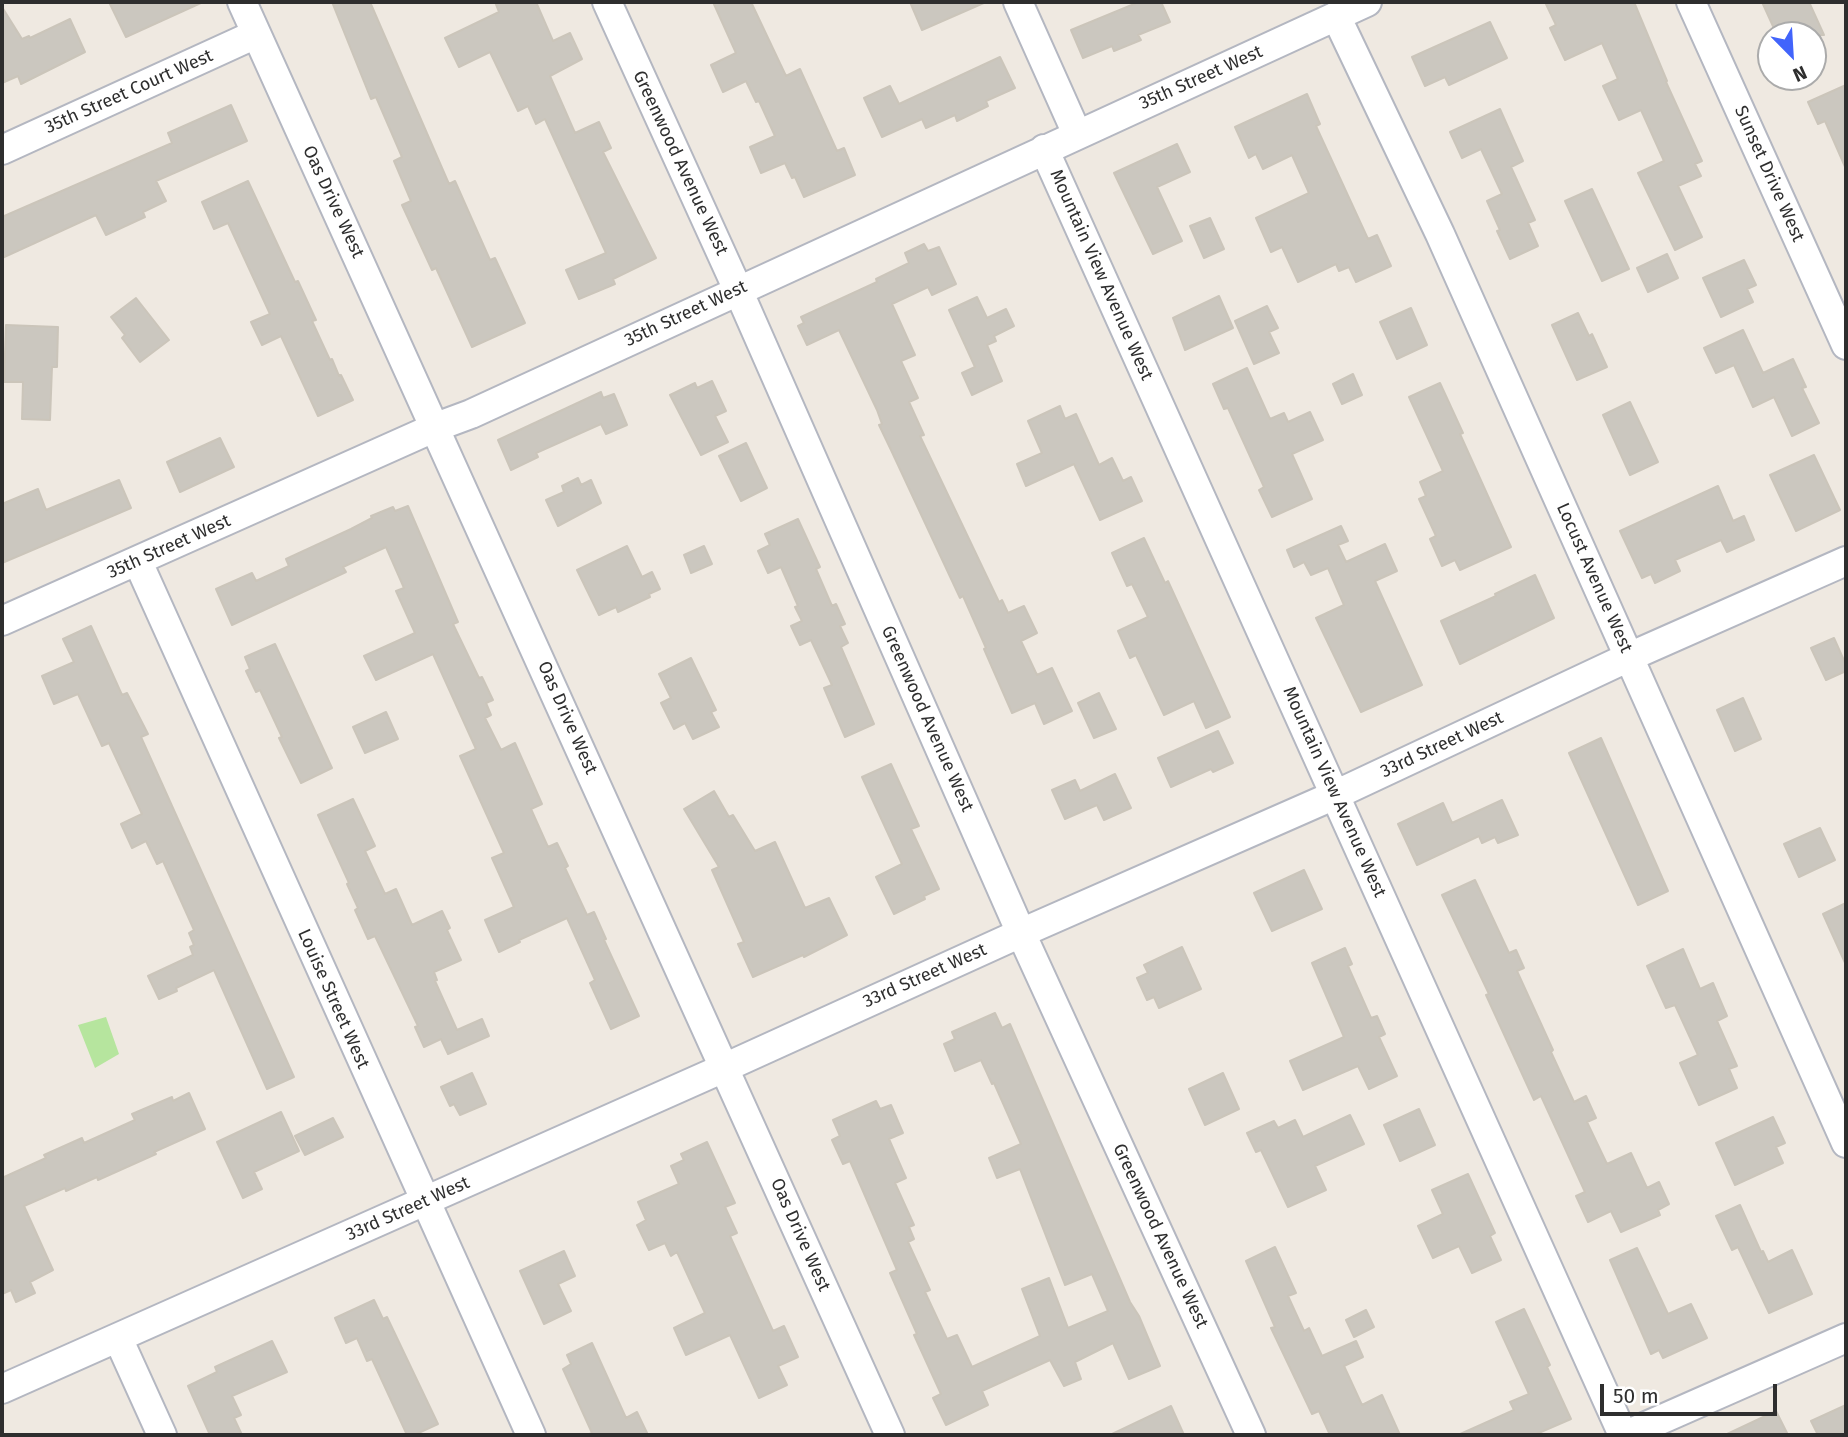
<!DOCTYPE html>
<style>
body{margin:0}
#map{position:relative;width:1848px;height:1437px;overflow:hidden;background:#efe9e1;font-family:"Fira Sans",sans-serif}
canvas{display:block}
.frame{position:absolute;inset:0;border:4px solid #2e2e2e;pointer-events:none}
.north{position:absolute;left:1757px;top:21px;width:70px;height:70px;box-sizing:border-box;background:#fff;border:2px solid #ababab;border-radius:50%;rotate:156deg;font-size:19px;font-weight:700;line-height:28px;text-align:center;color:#2e2e2e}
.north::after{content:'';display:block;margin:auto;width:24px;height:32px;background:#4264fb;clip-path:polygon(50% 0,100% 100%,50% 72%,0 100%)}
.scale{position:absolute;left:1600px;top:1384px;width:177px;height:32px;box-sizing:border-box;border:4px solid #2e2e2e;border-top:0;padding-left:9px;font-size:21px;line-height:24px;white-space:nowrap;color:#2e2e2e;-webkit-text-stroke:5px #fff;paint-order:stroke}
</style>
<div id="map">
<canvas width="1848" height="1437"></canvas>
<div class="frame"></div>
<div class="north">N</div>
<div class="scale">50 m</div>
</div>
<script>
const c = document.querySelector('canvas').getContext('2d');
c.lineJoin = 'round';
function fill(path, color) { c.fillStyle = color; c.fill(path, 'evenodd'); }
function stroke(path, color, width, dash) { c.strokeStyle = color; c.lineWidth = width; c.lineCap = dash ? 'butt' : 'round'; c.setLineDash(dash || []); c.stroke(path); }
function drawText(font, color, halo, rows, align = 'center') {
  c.font = font + ' "Fira Sans",sans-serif'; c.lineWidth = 7; c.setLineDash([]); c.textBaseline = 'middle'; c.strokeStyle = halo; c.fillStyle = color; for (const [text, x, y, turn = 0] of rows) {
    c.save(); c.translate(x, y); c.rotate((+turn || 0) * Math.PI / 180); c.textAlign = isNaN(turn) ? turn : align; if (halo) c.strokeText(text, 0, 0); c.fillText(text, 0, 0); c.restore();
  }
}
const green = new Path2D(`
 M106 1017 119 1054 95 1068 78 1025Z`);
const building = new Path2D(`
 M109 2H203L126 37Z
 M332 2H370L449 184 455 181 490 260 495 258 525 323 472 347 436 268 432 270 402 205 411 201 394 161 402 157 376 97 371 99Z
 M495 2H536L553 41 570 33 582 59 550 76 575 133 599 122 611 148 603 152 656 258 613 279 615 284 579 299 566 270 606 253 545 119 536 124 528 106 518 111 490 52 459 67 445 38 499 12Z
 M713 2H751L786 76 800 69 837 151 844 148 855 175 804 197 795 177 792 178 785 163 761 173 750 147 775 136 759 101 756 102 746 81 723 92 711 65 736 53Z
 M910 2H986L922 30Z
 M1139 2H1161L1170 22 1138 35 1141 40 1114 51 1112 46 1083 58 1071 30Z
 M1545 2H1634L1667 81 1666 82 1702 161 1695 164 1701 176 1678 186 1702 237 1675 250 1638 173 1664 161 1641 110 1619 120 1603 86 1618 79 1602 43 1565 60 1550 28 1556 25Z
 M1762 2H1809L1824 35H1777Z
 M2 7 22 39 29 36 30 38 70 19 85 52 21 84 18 76 2 83Z
 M1490 22 1507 58 1449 85 1445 77 1425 86 1412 57Z
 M1000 57 1015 88 986 101 988 106 957 121 955 115 926 128 922 119 882 137 864 98 890 86 899 104Z
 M1846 85V169L1825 121 1818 124 1808 102Z
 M1307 94 1320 124 1316 126 1368 239 1377 235 1391 266 1356 282 1349 267 1339 271 1336 264 1298 282 1282 247 1271 252 1256 218 1309 193 1292 155 1263 169 1256 154 1249 158 1235 127Z
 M231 105 247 141 156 181 166 201 143 212 145 217 106 235 96 215 2 258V217L172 143 168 133Z
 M1500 109 1523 161 1511 167 1535 220 1528 223 1538 246 1510 259 1497 231 1500 230 1487 201 1502 194 1481 149 1462 158 1450 132Z
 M1177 144 1190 172 1157 187 1182 241 1153 254 1114 173Z
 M248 181 295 282 298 281 316 320 312 321 330 360 332 359 339 376 341 375 353 400 318 416 281 336 262 345 251 322 270 314 228 223 214 229 202 202Z
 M1592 189 1629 269 1602 281 1565 201Z
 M1210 218 1224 249 1204 258 1190 226Z
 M924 244 928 251 939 247 956 284 932 295 928 287 892 304 915 355 901 361 918 398 909 402 924 435 920 436 999 602 1002 600 1008 613 1024 606 1037 633 1021 641 1037 675 1052 668 1072 711 1044 724 1035 703 1012 713 984 649 986 648 963 596 960 598 891 450 879 425 882 424 877 410 839 330 807 345 798 326 804 323 801 317 877 282 876 279 909 263 905 253Z
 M1667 254 1678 278 1648 292 1637 268Z
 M1744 260 1756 285 1747 289 1753 302 1721 317 1703 278Z
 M1219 296 1233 328 1185 350 1173 318Z
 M977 297 987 318 1006 309 1014 326 994 336 996 341 987 345 1002 381 972 395 962 373 975 367 949 310Z
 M136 298 169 340 140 362 122 338 125 335 111 317Z
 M1267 306 1278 328 1269 332 1279 353 1254 364 1235 321Z
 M1411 308 1427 345 1397 359 1380 322Z
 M1578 313 1589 336 1592 334 1607 367 1577 380 1552 325Z
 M6 325 58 327 57 367H52L50 420 22 419 23 382H4Z
 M1743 330 1763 373 1793 359 1806 387 1802 388 1819 423 1792 436 1774 397 1753 407 1734 365 1716 373 1704 348Z
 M1247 368 1270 419 1284 413 1288 422 1310 412 1323 440 1292 454 1312 499 1272 517 1259 490 1264 487 1228 408 1224 409 1213 384Z
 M1353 374 1362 395 1342 404 1333 384Z
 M712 381 726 411 715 416 728 442 701 455 670 395 695 383 697 388Z
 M1440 383 1463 433 1460 434 1511 547 1460 570 1455 560 1442 566 1430 539 1436 536 1419 499 1426 496 1420 482 1443 471 1409 397Z
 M601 392 603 398 614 394 627 425 606 434 601 424 536 453 538 457 511 470 498 440Z
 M1630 402 1658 462 1630 475 1603 415Z
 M1060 406 1065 419 1076 414 1099 465 1112 458 1123 481 1131 477 1142 501 1100 520 1074 464 1026 486 1017 464 1042 453 1028 421Z
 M220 438 234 467 180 492 167 462Z
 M746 443 767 488 741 501 719 456Z
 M1814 455 1840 510 1796 531 1770 475Z
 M578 478 581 485 591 480 601 503 558 526 546 500 564 492 562 486Z
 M119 480 131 508 2 563V504L38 489 46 510Z
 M1718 486 1733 521 1744 516 1754 540 1727 552 1721 540 1675 560 1680 571 1655 583 1651 574 1642 578 1620 531Z
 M408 506 458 622 453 624 479 678 482 677 493 700 486 703 491 715 485 718 501 750 515 743 542 804 531 809 548 847 557 843 568 866 565 868 587 915 594 912 606 939 604 940 639 1016 611 1029 590 983 595 980 567 918 519 940 520 942 499 952 485 920 514 907 492 858 504 853 460 756 476 749 433 654 376 680 364 656 415 633 396 591 404 588 386 547 343 567 346 572 232 625 216 589 252 573 256 581 289 566 286 559 351 529 372 518 371 516 393 507 395 511Z
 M798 519 820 567 816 569 832 606 836 604 845 624 840 626 848 643 841 647 874 724 845 737 824 688 832 685 811 640 800 645 791 626 802 621 795 607 798 606 781 567 768 573 758 551 770 545 765 534Z
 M1341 526 1348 541 1338 545 1346 562 1385 544 1397 571 1375 581 1422 685 1361 712 1316 618 1344 605 1328 568 1311 575 1304 562 1294 567 1287 550Z
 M1144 538 1165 583 1168 581 1230 717 1206 728 1194 701 1164 715 1136 655 1130 658 1118 631 1148 617 1132 584 1127 586 1112 553Z
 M627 546 642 577 652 572 660 589 649 594 650 597 618 612 616 607 599 615 577 570Z
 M704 546 712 564 691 573 684 555Z
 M1535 575 1554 618 1460 664 1441 621 1496 596 1495 594Z
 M91 626 122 695 127 693 148 734 141 737 294 1077 267 1089 214 970 176 988 177 991 159 999 148 976 193 955 190 947 194 945 189 933 194 930 163 861 157 864 146 841 132 848 121 824 142 814 109 743 102 746 78 694 54 704 42 676 74 662 63 639Z
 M1834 638 1846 665V671L1826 680 1811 648Z
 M275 644 332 768 301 783 279 738 282 737 260 690 256 692 246 671 250 669 245 657Z
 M691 658 716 710 711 712 719 727 693 739 685 723 674 729 661 703 671 698 659 674Z
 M1099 693 1116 729 1094 738 1078 703Z
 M1743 698 1761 739 1735 751 1717 710Z
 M386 712 398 739 365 753 353 727Z
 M1218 731 1233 763 1213 772 1211 769 1171 787 1158 758Z
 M1601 738 1668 891 1638 905 1569 753Z
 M891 764 919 826 911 829 939 889 924 896 925 899 894 914 876 877 902 864 862 777Z
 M1115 774 1131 808 1104 820 1097 805 1065 819 1052 790 1075 780 1080 791Z
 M714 791 729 817 733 815 755 851 775 842 805 908 829 898 847 935 804 957 803 955 753 977 738 944 744 942 712 870 719 867 684 809Z
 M353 799 375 846 365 851 385 894 396 889 412 925 442 911 450 928 447 930 461 960 434 972 437 980 435 981 457 1030 482 1019 489 1036 448 1054 441 1039 424 1047 415 1027 418 1026 375 936 368 939 355 910 358 908 347 884 349 883 318 815Z
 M1502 800 1518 835 1498 843 1495 837 1482 843 1479 836 1417 865 1398 824 1443 803 1452 823Z
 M1820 828 1835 860 1799 877 1784 844Z
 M1304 870 1322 909 1272 931 1254 893Z
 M1475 880 1509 953 1516 950 1524 968 1517 971 1553 1050 1551 1052 1574 1102 1586 1096 1596 1118 1587 1122 1607 1164 1631 1153 1647 1188 1659 1182 1669 1204 1658 1210 1660 1215 1621 1232 1611 1211 1588 1222 1576 1196 1585 1192 1541 1096 1534 1100 1486 995 1489 994 1442 895Z
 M1846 903V965L1823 914Z
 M1182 947 1201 989 1159 1008 1154 997 1147 1000 1137 978 1148 973 1144 965Z
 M1345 948 1352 964 1348 966 1371 1018 1377 1016 1385 1034 1379 1037 1397 1076 1369 1089 1358 1066 1303 1090 1290 1061 1344 1037 1312 963Z
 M1683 949 1700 989 1713 983 1727 1016 1717 1021 1737 1066 1729 1069 1737 1088 1699 1105 1680 1063 1698 1055 1675 1005 1666 1008 1647 966Z
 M995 1013 1002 1028 1010 1024 1130 1302 1139 1316 1160 1366 1129 1379 1113 1343 1075 1362 1081 1379 1064 1386 1050 1360 982 1391 988 1405 946 1425 933 1398 941 1394 914 1335 917 1334 890 1273 897 1270 850 1161 843 1164 832 1140 840 1136 833 1120 876 1101 880 1109 891 1105 903 1133 889 1139 906 1178 895 1183 914 1225 909 1227 914 1239 908 1242 930 1290 925 1292 947 1339 957 1335 972 1367 1040 1336 1022 1289 1049 1278 1068 1328 1108 1311 1092 1274 1065 1285 1020 1169 997 1178 989 1158 1021 1144 994 1083 992 1084 981 1060 955 1071 944 1044 955 1039 952 1032Z
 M472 1073 486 1104 460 1115 454 1104 450 1106 441 1087Z
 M1223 1073 1239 1109 1205 1125 1189 1089Z
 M189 1093 205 1129 154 1152 156 1154 98 1180 97 1177 66 1191 65 1188 24 1206 53 1270 30 1282 35 1293 16 1302 11 1290 2 1294V1178L46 1158 44 1155 82 1138 84 1143 135 1120 132 1114 172 1097 173 1101Z
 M1419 1109 1435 1145 1400 1161 1384 1125Z
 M281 1112 299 1151 254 1172 262 1189 243 1198 217 1142Z
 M1350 1115 1364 1144 1315 1166 1326 1190 1288 1207 1261 1150 1256 1152 1247 1133 1274 1121 1278 1128 1295 1120 1303 1137Z
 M1773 1117 1785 1143 1776 1147 1783 1163 1735 1185 1716 1143Z
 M333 1118 343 1137 305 1155 295 1136Z
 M707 1142 735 1203 725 1207 737 1233 730 1236 773 1331 784 1326 798 1357 778 1366 787 1385 759 1398 730 1335 686 1355 674 1328 705 1313 677 1252 671 1256 665 1243 649 1250 637 1225 646 1220 638 1202 679 1184 671 1166 684 1160 681 1154Z
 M1468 1174 1495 1233 1490 1236 1501 1260 1472 1273 1459 1246 1433 1258 1418 1226 1443 1214 1432 1190Z
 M1740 1205 1761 1252 1763 1251 1768 1262 1792 1250 1812 1294 1769 1313 1738 1247 1732 1250 1716 1216Z
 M1275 1247 1296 1293 1288 1296 1304 1331 1309 1328 1322 1356 1356 1341 1363 1357 1344 1366 1362 1405 1382 1395 1400 1435H1330L1319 1411 1312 1414 1271 1328 1275 1327 1246 1261Z
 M1637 1248 1668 1314 1691 1304 1707 1338 1663 1358 1659 1350 1651 1354 1610 1260Z
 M564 1251 575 1276 558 1284 571 1311 544 1324 520 1271Z
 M374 1300 383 1319 387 1317 438 1424 414 1435H407L372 1359 367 1361 357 1338 346 1343 335 1318Z
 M1524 1309 1550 1365 1547 1367 1571 1419 1534 1435H1458L1514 1410 1510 1402 1529 1394 1496 1322Z
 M1366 1310 1374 1327 1354 1337 1346 1320Z
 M272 1341 287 1372 232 1396 241 1415 234 1418 242 1435H210L188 1386 217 1372 215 1367Z
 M592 1343 626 1418 637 1412 648 1435H587L592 1433 563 1369 571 1364 567 1355Z
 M1846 1405V1435H1818L1811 1421Z
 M1171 1406 1184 1435H1110Z
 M1776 1411 1788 1435H1725Z`);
const minor = new Path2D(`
 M242 2 890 1435
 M607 2 738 290 1021 933 1251 1435
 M1018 2 1077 134
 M1691 2 1846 345
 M1336 16 1440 234 1846 1143
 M1044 149 1623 1435
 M2 150 256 34
 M138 562 531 1435
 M2 621 436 427 471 414 1367 2
 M118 1338 162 1435
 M2 1389 724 1068 1021 933 1335 795 1629 657 1846 561
 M1626 1435 1846 1338`);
const streetNames = [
 ["35th Street West",1201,78,-24],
 ["35th Street Court West",129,92,-24],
 ["Greenwood Avenue West",680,163,65],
 ["Sunset Drive West",1769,174,66],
 ["Oas Drive West",333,202,65],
 ["Mountain View Avenue West",1101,275,66],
 ["35th Street West",686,314,-25],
 ["35th Street West",169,547,-24],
 ["Locust Avenue West",1594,578,66],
 ["Oas Drive West",567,718,66],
 ["Greenwood Avenue West",927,719,66],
 ["33rd Street West",1442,745,-25],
 ["Mountain View Avenue West",1334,792,66],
 ["33rd Street West",925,976,-24],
 ["Louise Street West",333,999,66],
 ["33rd Street West",408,1209,-24],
 ["Oas Drive West",800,1235,66],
 ["Greenwood Avenue West",1160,1236,65]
];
fill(green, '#b6e59e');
fill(building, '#cbc7bf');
stroke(building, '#cbc5ba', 2);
stroke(minor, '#b4b7c1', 32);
stroke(minor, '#fff', 28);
drawText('18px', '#2e2e2e', '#fff', streetNames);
</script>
